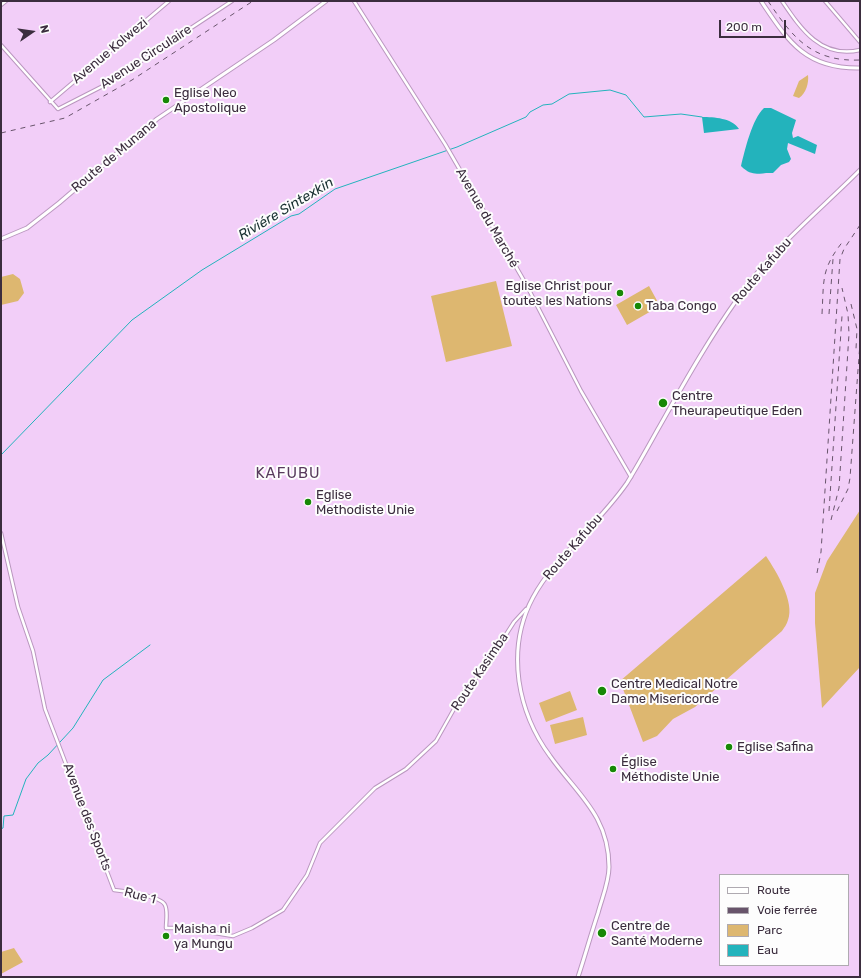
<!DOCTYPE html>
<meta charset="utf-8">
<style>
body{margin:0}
#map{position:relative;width:861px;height:978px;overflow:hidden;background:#f2cef8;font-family:Rubik,sans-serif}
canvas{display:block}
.frame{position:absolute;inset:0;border:2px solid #3b2d3e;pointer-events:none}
.legend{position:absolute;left:719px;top:874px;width:130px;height:92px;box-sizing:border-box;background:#fdfdfd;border:1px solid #afaab1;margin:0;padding:5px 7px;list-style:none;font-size:12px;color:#3b2d3e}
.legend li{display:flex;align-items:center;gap:8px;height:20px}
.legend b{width:20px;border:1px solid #afaab1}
.north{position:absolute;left:12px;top:12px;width:40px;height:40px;-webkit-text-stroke:3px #fdfdfd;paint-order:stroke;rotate:77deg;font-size:11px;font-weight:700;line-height:16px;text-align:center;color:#3b2d3e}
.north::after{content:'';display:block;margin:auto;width:14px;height:18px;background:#3b2d3e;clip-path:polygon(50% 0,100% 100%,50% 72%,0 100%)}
.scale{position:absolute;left:719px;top:20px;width:67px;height:18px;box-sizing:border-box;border:2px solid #3b2d3e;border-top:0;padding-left:5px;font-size:12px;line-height:14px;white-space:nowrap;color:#3b2d3e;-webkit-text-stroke:3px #fdfdfd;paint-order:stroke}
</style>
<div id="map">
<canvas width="861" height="978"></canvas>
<div class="frame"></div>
<ul class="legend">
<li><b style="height:5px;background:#fff"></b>Route</li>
<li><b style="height:5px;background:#68546b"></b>Voie ferrée</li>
<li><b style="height:11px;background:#ddb770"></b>Parc</li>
<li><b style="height:11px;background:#23b3bc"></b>Eau</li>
</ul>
<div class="north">N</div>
<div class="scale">200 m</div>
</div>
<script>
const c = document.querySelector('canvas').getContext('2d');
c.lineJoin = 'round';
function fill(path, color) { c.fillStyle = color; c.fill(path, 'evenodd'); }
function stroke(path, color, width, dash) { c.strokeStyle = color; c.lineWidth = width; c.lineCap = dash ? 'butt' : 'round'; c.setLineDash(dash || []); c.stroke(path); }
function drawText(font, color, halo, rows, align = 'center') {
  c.font = font + ' Rubik,sans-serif'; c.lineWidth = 4; c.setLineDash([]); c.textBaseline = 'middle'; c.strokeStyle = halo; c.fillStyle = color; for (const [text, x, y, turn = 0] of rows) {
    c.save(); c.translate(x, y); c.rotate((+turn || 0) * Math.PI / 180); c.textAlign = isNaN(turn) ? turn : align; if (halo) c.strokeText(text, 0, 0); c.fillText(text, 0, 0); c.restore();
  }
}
const green = new Path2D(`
 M808 75C809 83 806 93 799 98L793 96 799 81Z
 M13 274 20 279 24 293 18 301 1 305V277Z
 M496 281 512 346 446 362 431 296Z
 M649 286 660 306 627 325 616 305Z
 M860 510V667L822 708 815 623V593L827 561Z
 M766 556C776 571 795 602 788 620 787 624 784 628 782 631L695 707 673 719 657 736 643 742 620 681Z
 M570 691 577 710 546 722 539 703Z
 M583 717 587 735 555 744 550 725Z
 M14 948 23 962 1 974V952Z`);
const water = new Path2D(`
 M764 108H771L796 120 792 133 793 138 798 136 817 145 815 154 788 143 787 149 791 159 789 162 781 165 773 173C759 172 753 178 741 166 745 150 752 119 764 108Z
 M702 117C714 117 732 118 739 129L704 133Z`);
const stream = new Path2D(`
 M1 455 132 320 202 270 291 216 299 214 335 189 457 147 526 117 530 112 543 105 552 104 569 94 610 90 626 95 644 117 681 114 702 117
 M1 829 3 828 4 816 13 815 26 779 38 763 48 755 73 728 103 680 150 645`);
const tertiary = new Path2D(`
 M354 1 445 144 527 286 581 391 631 477
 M782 1C801 29 821 59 860 50
 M825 1 860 42
 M1 5 6 1
 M1 45 58 109 103 86 232 1
 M50 102 169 1
 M1 533 18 607 33 651 45 709 114 890C124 891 161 896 165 905 168 911 166 921 166 928H184L233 936 252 928 283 910 307 875 320 843 375 788 406 769 436 741 463 693 484 669 514 622 526 609`);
const secondary = new Path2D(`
 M761 1C788 41 805 69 860 68
 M1 239 27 228 59 203 157 119 274 40 326 1
 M578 977C585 956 591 934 598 913 602 898 609 882 609 867 609 815 576 793 550 756 533 733 523 708 519 681 506 584 580 551 627 483 638 465 648 447 658 429 683 385 708 340 738 298 770 251 819 211 860 170`);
const rail = new Path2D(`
 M768 1C793 38 812 62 860 60
 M1 133 65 118 132 80 253 1
 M851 304 857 329 856 349
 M822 314C824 278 821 269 844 240
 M829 314 833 259
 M829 511 842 316
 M837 511 848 489 850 478 860 343
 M831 520 839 488 849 334 848 314 842 288
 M817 573 821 552 840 259 844 249 860 225`);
const markers = [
 [166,100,4,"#178806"],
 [620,293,4,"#178806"],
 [638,306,4,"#178806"],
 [663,403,5,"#178806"],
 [308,502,4,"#178806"],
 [602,691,5,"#178806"],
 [729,747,4,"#178806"],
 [613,769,4,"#178806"],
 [602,933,5,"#178806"],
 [166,936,4,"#178806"]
];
const streetNames = [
 ["Avenue Kolwezi",110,51,-40],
 ["Avenue Circulaire",146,57,-33],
 ["Route de Munana",114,156,-40],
 ["Avenue du Marché",487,218,60],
 ["Route Kafubu",762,271,-49],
 ["Route Kafubu",573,547,-49],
 ["Route Kasimba",480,672,-56],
 ["Avenue des Sports",87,817,69],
 ["Rue 1",140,896,15]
];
const poiNames = [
 ["Eglise Neo",174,93],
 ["Apostolique",174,108],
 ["Eglise Christ pour",612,286,"right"],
 ["toutes les Nations",612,301,"right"],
 ["Taba Congo",646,306],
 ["Centre",672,396],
 ["Theurapeutique Eden",672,411],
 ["Eglise",316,495],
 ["Methodiste Unie",316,510],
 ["Centre Medical Notre",611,684],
 ["Dame Misericorde",611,699],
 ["Eglise Safina",737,747],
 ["Église",621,762],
 ["Méthodiste Unie",621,777],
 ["Centre de",611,926],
 ["Santé Moderne",611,941],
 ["Maisha ni",174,929],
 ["ya Mungu",174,944]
];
const waterNames = [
 ["Riviére Sintexkin",286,209,-31]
];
const quarterNames = [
 ["KAFUBU",288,474]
];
fill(green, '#ddb770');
fill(water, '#23b3bc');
stroke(stream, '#23b3bc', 1);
stroke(tertiary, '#ba97bf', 4.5);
stroke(secondary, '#ba97bf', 5);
stroke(tertiary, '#fff', 2.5);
stroke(secondary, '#fff', 3);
stroke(rail, '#68546b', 1, [5, 5]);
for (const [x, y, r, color] of markers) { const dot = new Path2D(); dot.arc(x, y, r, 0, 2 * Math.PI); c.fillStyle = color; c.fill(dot); stroke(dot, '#fdfdfd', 1.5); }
drawText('13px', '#3b2d3e', '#fdfdfd', streetNames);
drawText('13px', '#3b2d3e', '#fdfdfd', poiNames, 'left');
drawText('italic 14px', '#1a3132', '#fdfdfd', waterNames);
c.letterSpacing = '1px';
drawText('15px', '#583a5d', '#fdfdfd', quarterNames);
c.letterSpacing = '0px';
</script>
